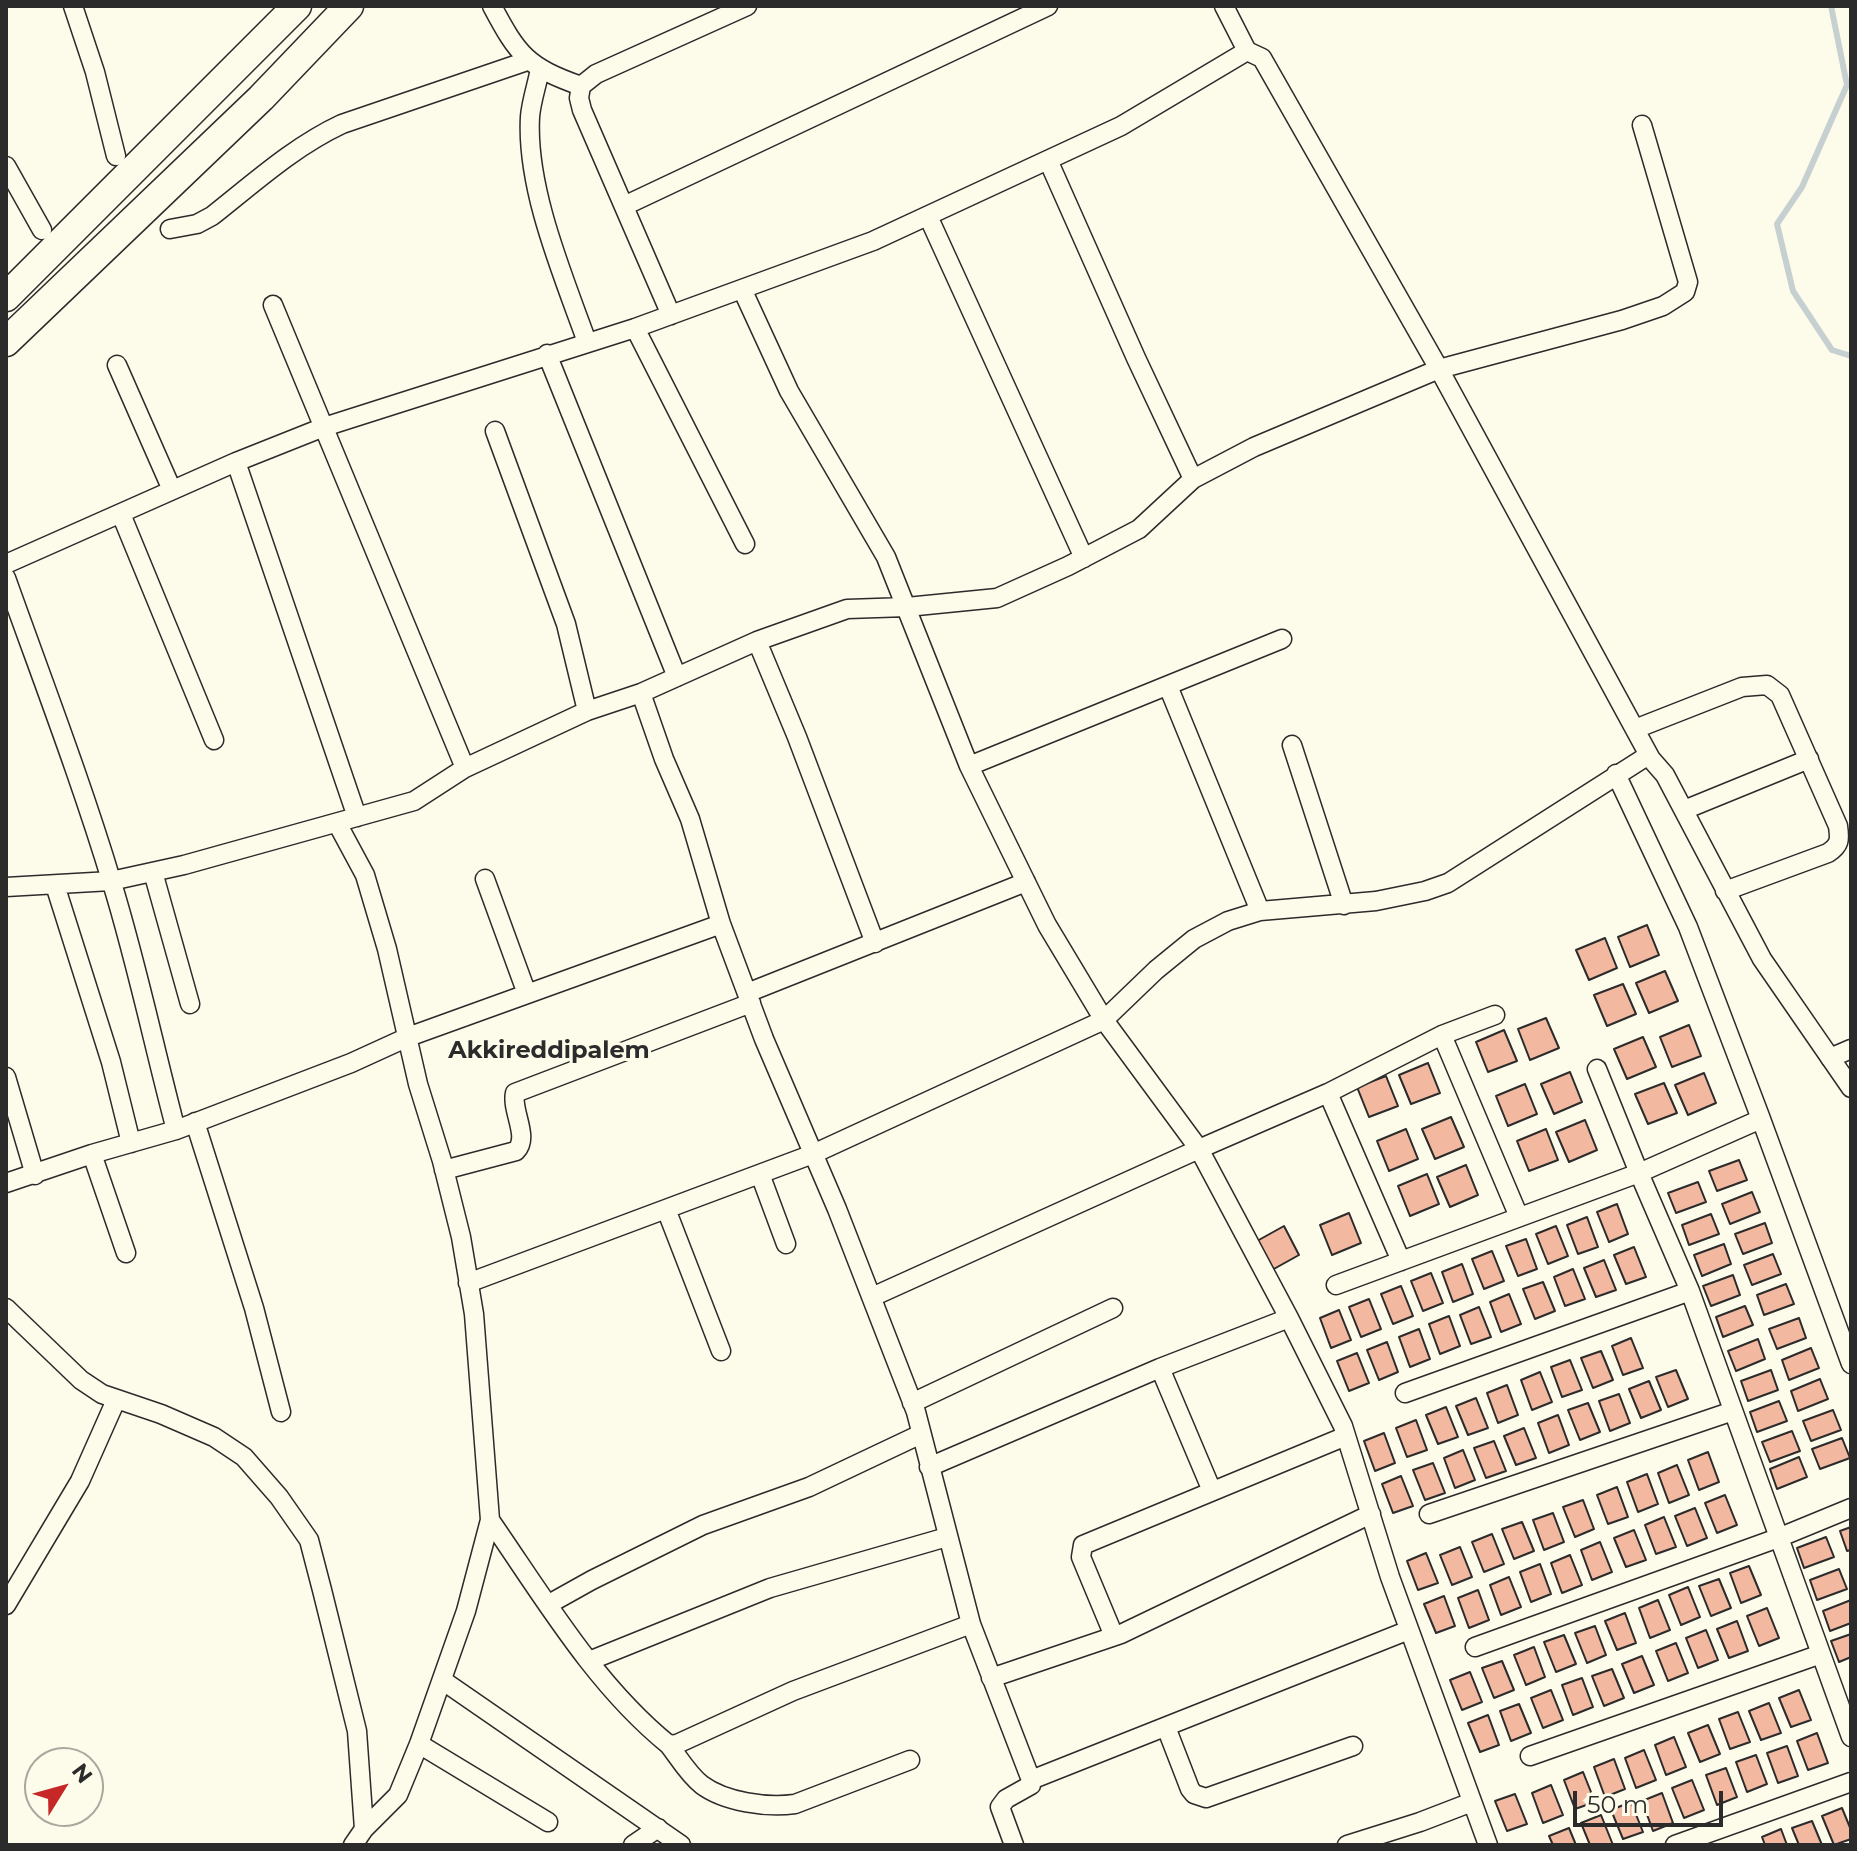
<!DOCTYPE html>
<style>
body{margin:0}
#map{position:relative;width:1857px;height:1851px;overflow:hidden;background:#fdfbea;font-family:Montserrat,sans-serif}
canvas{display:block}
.frame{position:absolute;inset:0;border:8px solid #2b2b2b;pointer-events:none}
.north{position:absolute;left:24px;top:1747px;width:80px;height:80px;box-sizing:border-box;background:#fdfbea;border:2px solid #a9a89e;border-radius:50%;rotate:53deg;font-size:22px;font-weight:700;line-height:32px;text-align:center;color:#2b2b2b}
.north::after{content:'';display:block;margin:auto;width:28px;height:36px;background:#c62828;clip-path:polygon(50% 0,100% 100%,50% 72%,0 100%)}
.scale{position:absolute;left:1573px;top:1791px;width:150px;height:36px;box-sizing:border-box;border:4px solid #2b2b2b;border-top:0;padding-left:10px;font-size:24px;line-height:28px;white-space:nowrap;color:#2b2b2b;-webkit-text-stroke:6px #fdfbea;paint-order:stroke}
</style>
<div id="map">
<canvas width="1857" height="1851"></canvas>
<div class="frame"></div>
<div class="north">N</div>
<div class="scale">50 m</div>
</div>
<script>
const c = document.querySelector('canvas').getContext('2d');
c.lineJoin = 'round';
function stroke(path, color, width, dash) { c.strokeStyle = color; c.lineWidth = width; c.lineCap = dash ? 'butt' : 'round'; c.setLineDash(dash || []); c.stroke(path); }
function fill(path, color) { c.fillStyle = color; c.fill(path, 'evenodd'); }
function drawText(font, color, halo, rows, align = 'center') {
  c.font = font + ' Montserrat,sans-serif'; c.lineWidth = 6; c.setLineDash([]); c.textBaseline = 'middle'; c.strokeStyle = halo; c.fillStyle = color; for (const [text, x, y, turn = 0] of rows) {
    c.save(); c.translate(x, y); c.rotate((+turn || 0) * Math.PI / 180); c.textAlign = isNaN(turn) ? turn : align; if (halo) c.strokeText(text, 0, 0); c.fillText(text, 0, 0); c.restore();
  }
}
const stream = new Path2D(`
 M1831 6 1847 85 1802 187 1777 224 1793 291 1832 350 1851 356`);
const building = new Path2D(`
 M1647 925 1659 955 1630 967 1618 937Z
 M1605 938 1617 968 1589 980 1576 950Z
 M1665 971 1678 1001 1649 1013 1636 983Z
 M1623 984 1636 1014 1607 1026 1594 995Z
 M1546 1018 1559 1048 1530 1060 1518 1029Z
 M1689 1025 1701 1056 1672 1067 1660 1037Z
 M1504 1030 1517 1061 1488 1072 1476 1042Z
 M1643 1037 1656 1067 1627 1079 1614 1049Z
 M1428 1063 1440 1093 1411 1104 1399 1075Z
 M1570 1072 1582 1102 1554 1114 1541 1084Z
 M1704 1073 1716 1103 1688 1115 1675 1085Z
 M1386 1076 1398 1106 1369 1117 1357 1087Z
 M1664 1083 1677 1113 1648 1124 1635 1094Z
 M1525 1084 1537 1114 1508 1126 1496 1096Z
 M1451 1117 1464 1147 1435 1159 1422 1129Z
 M1585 1120 1597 1150 1569 1162 1556 1132Z
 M1406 1129 1418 1159 1389 1171 1377 1141Z
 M1546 1129 1558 1160 1529 1171 1517 1141Z
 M1739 1160 1747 1180 1717 1191 1709 1171Z
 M1466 1165 1478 1195 1450 1207 1437 1177Z
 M1427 1174 1439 1204 1410 1216 1398 1186Z
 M1698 1182 1706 1202 1676 1213 1668 1193Z
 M1752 1192 1760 1212 1730 1224 1722 1204Z
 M1617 1204 1628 1234 1609 1242 1597 1212Z
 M1349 1213 1361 1243 1332 1255 1320 1225Z
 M1711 1214 1719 1234 1689 1245 1682 1225Z
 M1587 1217 1598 1247 1578 1254 1567 1225Z
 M1765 1223 1772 1243 1743 1254 1735 1234Z
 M1284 1226 1299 1255 1272 1270 1257 1241Z
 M1556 1226 1568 1256 1548 1264 1536 1234Z
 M1526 1239 1537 1269 1518 1276 1506 1246Z
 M1724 1244 1731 1264 1702 1276 1694 1255Z
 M1634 1247 1646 1277 1626 1284 1614 1255Z
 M1492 1251 1504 1281 1484 1289 1472 1259Z
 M1773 1254 1781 1274 1752 1285 1744 1265Z
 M1604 1260 1616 1290 1596 1297 1584 1268Z
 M1462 1264 1473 1294 1453 1302 1442 1272Z
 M1573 1269 1585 1299 1565 1306 1554 1277Z
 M1431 1273 1443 1303 1423 1311 1411 1281Z
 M1733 1275 1740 1295 1711 1306 1703 1286Z
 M1543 1282 1555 1311 1535 1319 1523 1289Z
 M1786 1284 1794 1304 1764 1315 1757 1295Z
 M1401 1286 1413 1316 1393 1324 1381 1294Z
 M1509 1294 1521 1324 1501 1332 1490 1302Z
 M1369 1299 1381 1329 1361 1337 1349 1307Z
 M1745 1306 1753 1325 1723 1337 1716 1317Z
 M1479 1307 1491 1337 1471 1344 1460 1315Z
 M1339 1310 1351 1340 1331 1348 1320 1318Z
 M1449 1316 1460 1346 1440 1354 1429 1324Z
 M1799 1318 1806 1338 1777 1349 1769 1329Z
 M1419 1329 1430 1359 1410 1367 1399 1337Z
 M1631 1338 1643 1368 1623 1375 1612 1346Z
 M1758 1339 1765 1359 1736 1371 1728 1351Z
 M1387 1342 1398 1372 1379 1380 1367 1350Z
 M1811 1348 1819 1368 1789 1380 1782 1360Z
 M1601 1351 1613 1380 1593 1388 1581 1358Z
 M1357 1353 1369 1383 1349 1391 1337 1361Z
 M1570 1360 1582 1390 1562 1397 1551 1367Z
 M1676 1370 1688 1399 1668 1407 1656 1377Z
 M1771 1370 1778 1390 1748 1401 1741 1381Z
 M1540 1372 1552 1402 1532 1410 1521 1380Z
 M1820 1379 1828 1399 1798 1411 1791 1391Z
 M1649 1381 1661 1410 1641 1418 1629 1389Z
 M1507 1385 1518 1415 1498 1423 1487 1393Z
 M1619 1394 1630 1423 1610 1431 1599 1401Z
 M1476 1398 1488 1428 1468 1435 1456 1406Z
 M1779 1401 1787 1421 1757 1432 1750 1412Z
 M1588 1403 1600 1432 1580 1440 1568 1410Z
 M1446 1407 1458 1437 1438 1444 1426 1415Z
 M1833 1410 1841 1430 1811 1441 1803 1421Z
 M1558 1415 1569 1445 1549 1453 1538 1423Z
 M1416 1420 1427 1450 1407 1457 1396 1428Z
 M1524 1428 1536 1458 1516 1465 1504 1436Z
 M1792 1431 1800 1451 1770 1462 1762 1442Z
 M1384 1433 1395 1463 1375 1471 1364 1441Z
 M1842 1438 1850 1458 1820 1469 1812 1449Z
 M1494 1441 1506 1471 1486 1478 1474 1448Z
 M1463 1450 1475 1480 1455 1488 1444 1458Z
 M1708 1452 1719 1482 1699 1490 1688 1460Z
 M1799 1457 1807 1477 1777 1489 1770 1469Z
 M1433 1463 1445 1493 1425 1500 1413 1470Z
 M1677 1465 1689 1495 1669 1503 1658 1473Z
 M1647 1474 1658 1504 1638 1512 1627 1482Z
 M1401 1476 1413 1506 1393 1513 1382 1484Z
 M1617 1487 1628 1517 1608 1524 1597 1495Z
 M1725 1495 1737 1525 1717 1533 1705 1503Z
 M1583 1500 1594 1529 1575 1537 1563 1507Z
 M1695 1508 1707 1538 1687 1546 1675 1516Z
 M1553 1513 1564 1542 1544 1550 1533 1520Z
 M1664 1517 1676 1547 1656 1554 1645 1525Z
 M1522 1522 1534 1551 1514 1559 1502 1529Z
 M1851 1527V1550L1847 1551 1840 1531Z
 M1634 1530 1646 1560 1626 1567 1614 1538Z
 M1492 1534 1504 1564 1484 1572 1472 1542Z
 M1826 1537 1834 1557 1804 1568 1797 1548Z
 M1600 1542 1612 1572 1592 1580 1581 1550Z
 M1460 1547 1472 1577 1452 1585 1440 1555Z
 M1426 1553 1438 1583 1418 1590 1407 1561Z
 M1570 1555 1582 1585 1562 1593 1551 1563Z
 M1540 1564 1551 1594 1531 1602 1520 1572Z
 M1749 1566 1761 1595 1741 1603 1730 1573Z
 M1839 1569 1847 1589 1817 1600 1810 1580Z
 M1509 1577 1521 1607 1501 1615 1490 1585Z
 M1719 1579 1731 1608 1711 1616 1699 1586Z
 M1688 1587 1700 1617 1681 1625 1669 1595Z
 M1478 1590 1489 1620 1469 1628 1458 1598Z
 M1444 1596 1455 1626 1436 1633 1424 1604Z
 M1658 1600 1670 1630 1650 1638 1639 1608Z
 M1851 1600V1623L1830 1631 1823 1611Z
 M1767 1608 1779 1638 1759 1646 1747 1616Z
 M1625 1613 1636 1643 1617 1650 1605 1621Z
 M1737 1621 1748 1651 1729 1658 1717 1629Z
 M1595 1626 1606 1655 1587 1663 1575 1633Z
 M1706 1630 1718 1660 1698 1668 1686 1638Z
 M1851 1634V1657L1839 1662 1831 1641Z
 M1564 1635 1576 1664 1556 1672 1544 1642Z
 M1676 1643 1688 1673 1668 1681 1656 1651Z
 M1534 1647 1545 1677 1526 1685 1514 1655Z
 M1642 1656 1654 1685 1634 1693 1622 1664Z
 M1502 1661 1514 1690 1494 1698 1482 1668Z
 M1612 1669 1624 1698 1604 1706 1592 1676Z
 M1470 1672 1482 1702 1462 1710 1450 1680Z
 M1582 1678 1593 1707 1573 1715 1562 1685Z
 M1551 1690 1563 1720 1543 1728 1531 1698Z
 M1799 1690 1811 1720 1791 1727 1779 1698Z
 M1769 1703 1781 1733 1761 1740 1749 1711Z
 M1519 1704 1531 1733 1511 1741 1500 1711Z
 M1738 1712 1750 1742 1730 1749 1719 1719Z
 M1488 1715 1499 1745 1480 1752 1468 1723Z
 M1708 1725 1720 1754 1700 1762 1688 1733Z
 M1817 1733 1828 1763 1808 1770 1797 1741Z
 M1674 1737 1686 1767 1666 1775 1655 1745Z
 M1787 1746 1798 1776 1778 1783 1767 1753Z
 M1644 1750 1656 1780 1636 1788 1625 1758Z
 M1756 1755 1767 1784 1747 1792 1736 1762Z
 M1614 1759 1625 1789 1605 1797 1594 1767Z
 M1726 1768 1737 1797 1717 1805 1706 1775Z
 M1583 1772 1595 1802 1575 1809 1564 1780Z
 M1692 1780 1704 1810 1684 1818 1672 1788Z
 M1551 1785 1563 1815 1543 1823 1532 1793Z
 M1662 1793 1673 1823 1653 1831 1642 1801Z
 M1515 1794 1527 1824 1507 1831 1495 1801Z
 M1631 1802 1643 1832 1623 1839 1611 1810Z
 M1842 1808 1851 1830V1839L1834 1845 1822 1816Z
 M1601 1815 1613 1845H1590L1581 1823Z
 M1812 1821 1822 1845H1799L1792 1828Z
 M1569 1828 1576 1845H1553L1549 1836Z
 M1781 1829 1787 1845H1765L1762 1837Z`);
const street = new Path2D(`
 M73 6 95 72 116 156
 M492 6C518 55 527 67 581 86
 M1224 6 1247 51
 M540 69C537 85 531 102 530 117 526 189 563 275 587 342
 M1048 160 1136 358 1193 479
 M6 166 42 230
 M624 206 1048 6
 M928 216 1084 558
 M170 229 197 224 212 216C254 183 293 147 342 124L527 61
 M742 289 789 391 886 557 969 766 1047 925 1104 1020 1199 1149 872 1297
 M273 305 465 768
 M671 315 582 110 579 98 581 86 596 74 747 6
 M635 328 745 544
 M547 354 677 677
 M117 365 172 490
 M495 431 566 624 587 711
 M236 462 357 817
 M121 514 214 740
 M6 564 236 462 324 427 635 328 873 241 1121 126 1247 51 1262 58 1439 369 1651 759
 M6 578C42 679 81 780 112 883 137 964 154 1047 176 1130
 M757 641 797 737 875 943
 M1168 686 1260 911
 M641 693 664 759 690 819 721 924 764 1039 837 1209 916 1412 971 1624 1031 1780V1785L1006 1799 1000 1807 1014 1845
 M1635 729 1742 687 1767 685 1780 695 1838 826C1840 840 1840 845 1828 853L1725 891
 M1292 745 1344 905
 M969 766 1282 639
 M1684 810 1809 759
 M337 823 365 875 387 949 418 1084 442 1161 461 1237 474 1314 490 1520 466 1611 419 1744 398 1795 364 1829 353 1845
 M153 872 190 1004
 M485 879 527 994
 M55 885 111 1062 131 1143
 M6 887 111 881 184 865 414 801 465 768 587 711 641 693 757 641 847 609 907 607 997 598 1068 566 1139 529 1193 479 1254 447 1439 369 1622 320 1663 306 1685 292 1688 282 1642 125
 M747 993 1026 882
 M1442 1035 1519 1217
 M1830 1058 1851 1049
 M1597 1069 1639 1173 1761 1119 1688 927 1616 774
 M6 1077 35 1175
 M1328 1093 1401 1261
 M1761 1119 1851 1364
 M195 1122 254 1308 281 1412
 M92 1154 126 1253
 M444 1170 516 1151C530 1137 511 1111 515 1093L751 1003
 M760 1174 786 1244
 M6 1183 92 1154 176 1130 351 1063 408 1037 721 924
 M666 1209 721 1351
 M468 1283 813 1154 1104 1020 1156 970 1194 939 1228 921 1260 911 1376 901 1425 891 1448 883 1644 758 1651 759 1665 775 1762 959 1851 1088
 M1336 1285 1639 1173 1690 1291 1851 1737
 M6 1308 81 1380 102 1394 161 1414 214 1437 244 1457 279 1497 309 1540 322 1590 357 1731 364 1829
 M1160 1368 1212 1491
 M1405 1393 1690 1291
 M912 1403 1113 1308
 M929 1467 1160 1368 1289 1318
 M1429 1514 1733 1411
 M490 1520C544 1598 595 1685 669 1745L677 1744 793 1691 971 1624
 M549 1604 592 1580 703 1525 809 1487 921 1434
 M6 1605 80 1481 116 1400
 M1114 1636 1081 1557 1083 1545 1346 1436
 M1475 1647 1778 1538 1851 1508
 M589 1661 770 1588 947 1537
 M991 1678 1121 1634 1371 1514
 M442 1680 681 1845
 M1166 1727 1190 1789 1194 1794 1206 1798 1353 1746
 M419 1744 548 1822
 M669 1745C679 1758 688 1774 702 1785 725 1802 767 1808 795 1804L910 1760
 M1530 1756 1821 1654
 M1031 1780 1409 1630
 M633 1845 658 1828
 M1347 1845 1420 1822 1472 1802
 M1488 1845 1390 1577 1343 1426 1289 1318 1199 1149 1328 1093 1442 1035 1495 1015
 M1675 1845 1851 1782`);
const primary = new Path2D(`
 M6 297 297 6
 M6 342 261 98 349 6`);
const neighbourhoodNames = [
 ["Akkireddipalem",549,1051]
];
stroke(stream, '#c7d0d0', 6);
fill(building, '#f2b8a0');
stroke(building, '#2b2b2b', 2);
stroke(street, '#2b2b2b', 21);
stroke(primary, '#2b2b2b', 31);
stroke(street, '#fdfbea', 18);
stroke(primary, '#fdfbea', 28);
drawText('bold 24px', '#2b2b2b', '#fdfbea', neighbourhoodNames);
</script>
